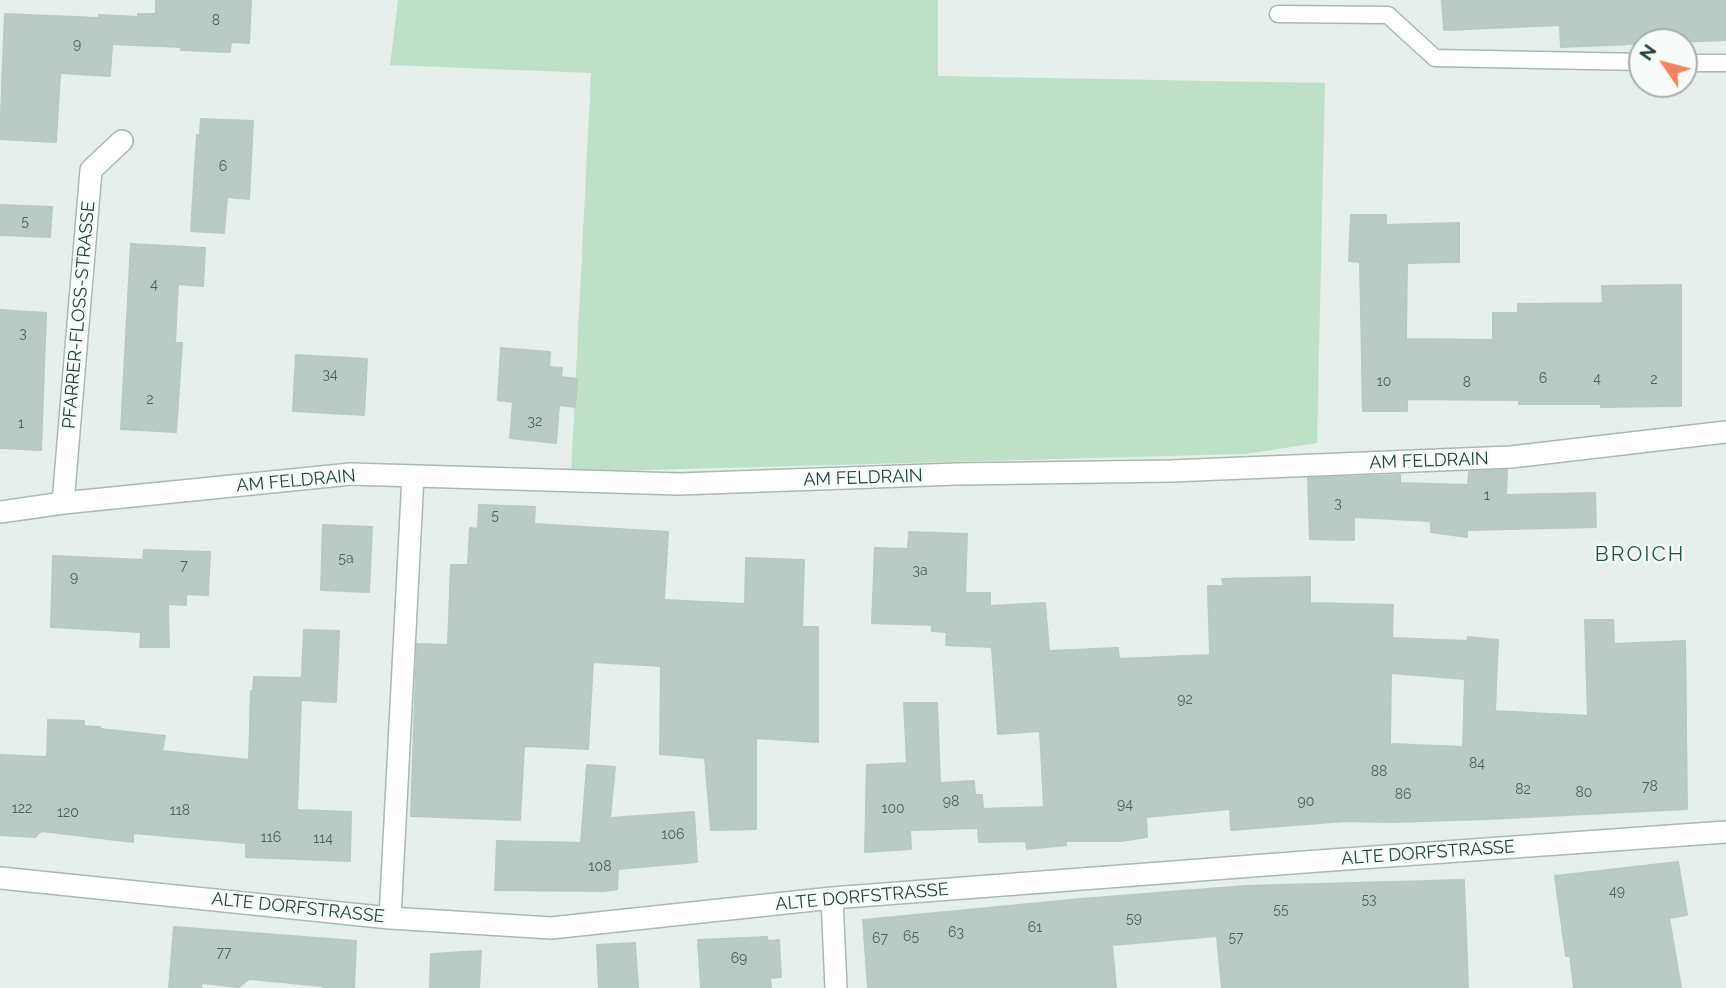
<!DOCTYPE html>
<style>
body{margin:0}
#map{position:relative;width:1726px;height:988px;overflow:hidden;background:#e6efeb;font-family:Raleway,sans-serif}
canvas{display:block}
.north{position:absolute;left:1628px;top:28px;width:70px;height:70px;box-sizing:border-box;background:#f7fbf9;border:2px solid #a3b1ad;border-radius:50%;rotate:305deg;font-size:19px;font-weight:700;line-height:28px;text-align:center;color:#24423a}
.north::after{content:'';display:block;margin:auto;width:24px;height:32px;background:#f4845f;clip-path:polygon(50% 0,100% 100%,50% 72%,0 100%)}
</style>
<div id="map">
<canvas width="1726" height="988"></canvas>
<div class="north">N</div>
</div>
<script>
const c = document.querySelector('canvas').getContext('2d');
c.lineJoin = 'round';
function fill(path, color) { c.fillStyle = color; c.fill(path, 'evenodd'); }
function stroke(path, color, width, dash) { c.strokeStyle = color; c.lineWidth = width; c.lineCap = dash ? 'butt' : 'round'; c.setLineDash(dash || []); c.stroke(path); }
function drawText(font, color, halo, rows, align = 'center') {
  c.font = font + ' Raleway,sans-serif'; c.lineWidth = 5; c.setLineDash([]); c.textBaseline = 'middle'; c.strokeStyle = halo; c.fillStyle = color; for (const [text, x, y, turn = 0] of rows) {
    c.save(); c.translate(x, y); c.rotate((+turn || 0) * Math.PI / 180); c.textAlign = isNaN(turn) ? turn : align; if (halo) c.strokeText(text, 0, 0); c.fillText(text, 0, 0); c.restore();
  }
}
const green = new Path2D(`
 M398 0H938V76L1325 83 1317 443 1246 454 571 472 591 73 390 65Z`);
const building = new Path2D(`
 M156 0H251L249 43 231 42 230 52 181 50V47L112 44 110 76 60 73 56 142 0 139 5 14 99 18V15L138 17V14H156Z
 M1442 0H1726V40L1561 47 1560 25 1444 30Z
 M201 119 253 121 249 199 227 197 224 233 191 231 197 135H200Z
 M0 205 52 207 50 237 0 235Z
 M1351 215H1386V225L1459 223V262L1407 263 1406 339 1493 340V313H1518V304L1603 303 1602 286 1681 285V406L1601 407V404H1519V400L1407 399V411H1363L1360 262 1349 261Z
 M131 244 205 248 203 286 178 284 175 343H182L176 432 121 429Z
 M0 310 46 313 41 450 0 448Z
 M501 348 550 352 549 367 562 368 561 377 577 379 575 407 559 405 556 443 510 438 513 402 498 400Z
 M296 355 367 359 364 415 293 411Z
 M1507 470 1506 495 1595 493 1596 527 1467 530V537L1431 532V521L1354 517V540L1310 539 1308 478 1400 475V483L1468 485 1469 472Z
 M479 505 535 507 534 524 668 532 664 600 745 604 746 558 804 560 802 627H818V742L756 738V829L711 830 705 758 660 754 661 666 593 662 588 749 524 746 520 820 411 816 417 644 448 645 451 565H468L470 528 478 529Z
 M323 525 372 527 369 592 321 590Z
 M909 532 967 534 965 593H990V606L1045 603 1049 651 1118 648 1119 659 1210 655 1208 586H1224L1222 579 1310 577V603L1393 605 1392 638 1467 641 1468 637 1498 640 1495 711 1588 716 1585 620H1613L1614 644 1685 641 1687 809 1488 819 1391 822 1346 821 1231 830 1230 809 1146 817 1147 837 1121 841H1066V845L1027 849 1026 841 979 842 978 828 910 830 911 849 865 852 867 765 907 763 904 703H937L940 783 974 781 975 795H982L983 809 1044 807 1040 731 998 734 992 647 946 645 947 632 932 631V625L872 623 875 548 908 549ZM1391 673 1465 679 1463 747 1390 744Z
 M144 550 210 552 208 595 186 594V605L168 604 169 647H140L141 632 51 627 53 556 143 560Z
 M304 630 339 631 336 702 301 700 297 810 351 812 350 861 246 857V843L133 833V842L41 831 35 837 0 835V755L47 757 48 720 84 721V726L100 727V729L165 736 162 751 249 760 251 691H253L254 677 301 678V695Z
 M587 765 615 767 610 818 694 812 697 862 618 869 617 889 604 891 495 890 497 841 581 843Z
 M1678 862 1687 915 1669 918 1681 988H1574L1570 955 1566 956 1555 876Z
 M1464 880 1468 988H1222L1217 936 1112 945 1116 988H868L863 920 1081 899 1245 886Z
 M174 927 356 941 354 988H323V986L249 979 239 987 202 983 201 988H169Z
 M767 937 768 941 779 940 781 977 770 978 771 988H701L698 940Z
 M635 943 638 988H599L597 945Z
 M481 951 479 988H430L431 954Z`);
const lane = new Path2D(`
 M1278 14 1388 15 1435 58 1642 62
 M1684 63H1726`);
const street = new Path2D(`
 M63 503 91 170 122 141
 M0 512 63 503 351 474 679 484 957 474 1171 471 1511 457 1726 432
 M0 878 390 918 551 928 832 898 1318 861 1726 832
 M832 898 836 988
 M390 918 413 476`);
const numberNames = [
 ["8",216,21],
 ["9",77,45],
 ["6",223,167],
 ["5",25,222],
 ["4",154,285],
 ["3",23,334],
 ["34",330,375],
 ["6",1543,379],
 ["4",1597,379],
 ["2",1654,380],
 ["10",1384,382],
 ["8",1467,383],
 ["2",150,400],
 ["32",535,422],
 ["1",21,424],
 ["1",1487,496],
 ["3",1338,504],
 ["5",495,516],
 ["5a",346,559],
 ["7",184,566],
 ["3a",920,571],
 ["9",74,578],
 ["92",1185,700],
 ["84",1477,764],
 ["88",1379,772],
 ["78",1650,787],
 ["82",1523,790],
 ["80",1584,793],
 ["86",1403,795],
 ["98",951,802],
 ["90",1306,802],
 ["94",1125,805],
 ["122",22,809],
 ["100",893,809],
 ["118",180,811],
 ["120",68,813],
 ["106",673,835],
 ["116",271,838],
 ["114",323,839],
 ["108",600,867],
 ["49",1617,892],
 ["53",1369,900],
 ["55",1281,910],
 ["59",1134,919],
 ["61",1035,928],
 ["63",956,933],
 ["65",911,937],
 ["57",1236,938],
 ["67",880,939],
 ["77",224,953],
 ["69",739,959]
];
const streetNames = [
 ["PFARRER-FLOSS-STRASSE",79,315,-85],
 ["AM FELDRAIN",1429,461,-2],
 ["AM FELDRAIN",863,478,-2],
 ["AM FELDRAIN",296,481,-5],
 ["ALTE DORFSTRASSE",1428,853,-4],
 ["ALTE DORFSTRASSE",862,897,-5],
 ["ALTE DORFSTRASSE",298,908,6]
];
const quarterNames = [
 ["BROICH",1640,555]
];
fill(green, '#bfe0c8');
fill(building, '#bbcac4');
stroke(building, '#b8c9c2', 2);
stroke(lane, '#a8b8b2', 19);
stroke(street, '#a8b8b2', 24);
stroke(lane, '#fff', 16);
stroke(street, '#fff', 21);
drawText('14px', '#4a645c', null, numberNames);
drawText('18px', '#24423a', '#f7fbf9', streetNames);
c.letterSpacing = '2px';
drawText('21px', '#1f5548', '#f7fbf9', quarterNames);
c.letterSpacing = '0px';
</script>
